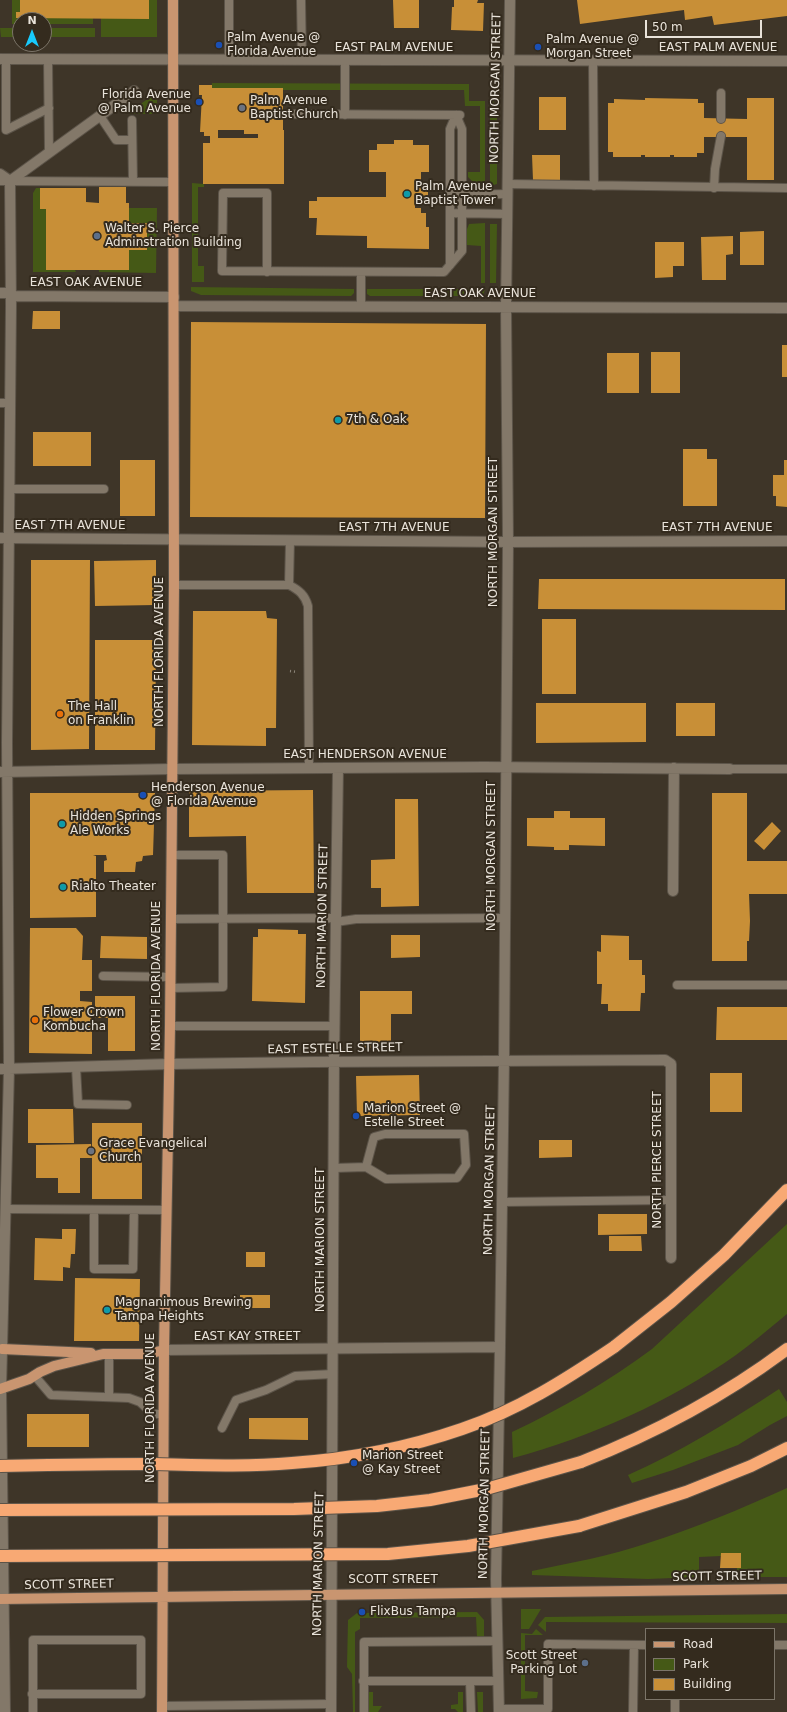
<!DOCTYPE html>
<style>
body{margin:0}
#map{position:relative;width:787px;height:1712px;overflow:hidden;background:#3e3528;font-family:"DejaVu Sans",sans-serif}
canvas{display:block}
.legend{position:absolute;left:645px;top:1628px;width:130px;height:72px;box-sizing:border-box;background:#342b1e;border:1px solid #7c7569;margin:0;padding:5px 7px;list-style:none;font-size:12px;color:#e9e3da}
.legend li{display:flex;align-items:center;gap:8px;height:20px}
.legend b{width:20px;border:1px solid #7c7569}
.north{position:absolute;left:12px;top:12px;width:40px;height:40px;box-sizing:border-box;background:#342b1e;border:1px solid #7c7569;border-radius:50%;rotate:0deg;font-size:11px;font-weight:700;line-height:16px;text-align:center;color:#e9e3da}
.north::after{content:'';display:block;margin:auto;width:14px;height:18px;background:#18cafc;clip-path:polygon(50% 0,100% 100%,50% 72%,0 100%)}
.scale{position:absolute;left:645px;top:20px;width:117px;height:18px;box-sizing:border-box;border:2px solid #e9e3da;border-top:0;padding-left:5px;font-size:12px;line-height:14px;white-space:nowrap;color:#e9e3da;-webkit-text-stroke:3px #342b1e;paint-order:stroke}
</style>
<div id="map">
<canvas width="787" height="1712"></canvas>
<ul class="legend">
<li><b style="height:5px;background:#c99570"></b>Road</li>
<li><b style="height:11px;background:#455916"></b>Park</li>
<li><b style="height:11px;background:#c88f37"></b>Building</li>
</ul>
<div class="north">N</div>
<div class="scale">50 m</div>
</div>
<script>
const c = document.querySelector('canvas').getContext('2d');
c.lineJoin = 'round';
function fill(path, color) { c.fillStyle = color; c.fill(path, 'evenodd'); }
function stroke(path, color, width, dash) { c.strokeStyle = color; c.lineWidth = width; c.lineCap = dash ? 'butt' : 'round'; c.setLineDash(dash || []); c.stroke(path); }
function drawText(font, color, halo, rows, align = 'center') {
  c.font = font + ' "DejaVu Sans",sans-serif'; c.lineWidth = 4; c.setLineDash([]); c.textBaseline = 'middle'; c.strokeStyle = halo; c.fillStyle = color; for (const [text, x, y, turn = 0] of rows) {
    c.save(); c.translate(x, y); c.rotate((+turn || 0) * Math.PI / 180); c.textAlign = isNaN(turn) ? turn : align; if (halo) c.strokeText(text, 0, 0); c.fillText(text, 0, 0); c.restore();
  }
}
const green = new Path2D(`
 M12 0H20V12H16V18H93V24H44V20H20V24H12Z
 M149 0H157V37H101V18H149Z
 M0 28H20V37H1Z
 M44 28H95V37H44Z
 M212 83 469 84V101H485V187L476 185 468 177V172H480V106H465L464 90H283L282 88H212Z
 M490 90 497 112V184L490 186Z
 M157 92V114H127Z
 M192 183 204 184V187H198V266H204V282H192Z
 M36 188H40V208L46 209 76 272H33V193Z
 M129 208H157L156 273 99 272V270H129V250L147 223H129Z
 M485 223V283H481V246L467 245V229L469 224Z
 M490 224H497L496 283H490Z
 M191 287 354 289V293L351 296 201 295 191 291Z
 M367 289H485L483 296H370L367 294Z
 M787 1224V1314L781 1319C766 1331 751 1344 736 1355 669 1402 591 1437 513 1458L512 1432C561 1409 609 1381 652 1349Z
 M779 1389 787 1402V1416L770 1425 738 1445 673 1470 632 1483 628 1475C682 1451 730 1421 779 1389Z
 M787 1488V1577H737V1568L741 1567V1554L721 1553V1556L699 1557V1577L648 1579 532 1575V1571C570 1563 610 1556 648 1543 695 1528 741 1509 787 1488Z
 M521 1609H541L529 1629H521Z
 M477 1612 484 1620V1637H477L476 1617 360 1618V1629L355 1632V1712H353L352 1674 347 1667 348 1620 357 1613Z
 M787 1614V1623L546 1622V1632L538 1625 545 1617Z
 M536 1629 543 1635H525V1691L538 1692 537 1698 521 1699V1633L532 1634Z
 M368 1692H373V1706H382L378 1712H368Z
 M458 1692H463V1712H458L455 1709H451V1705L458 1704Z
 M477 1692H483V1712H478Z`);
const building = new Path2D(`
 M20 0H149V19L16 18V12H20Z
 M393 0H419V28H394Z
 M454 0H478L477 3H484L483 31 451 30 452 7H454Z
 M577 0H787V16L714 25 712 16 685 20 684 10 580 24Z
 M199 85H212V88H283V130H284V184H203V143H210V136H204V132H200L202 95H199ZM218 130H244V134H258V138H218Z
 M539 97H566V130H539Z
 M645 98 698 99V103H704V118L747 119V98H774V180H747V137H704V153H697V157H674V155H670V157H645V155H641V157H613V152H608V103H614V99L645 100Z
 M394 140H413V145H429V172H421V191H428V201H415V208H421V213H426V227H429V249L367 248V236L316 235 317 218H309V201H317V197H386V172H369V150H377V144H394Z
 M532 155H560V180H533Z
 M99 187H126V203H129V223H147V250H129V270H46V209H40V188H86V202L99 203Z
 M764 231V265H740V232Z
 M733 236V254L726 255V280H702L701 237Z
 M655 242H684V266H673V277L655 278Z
 M33 311H60V329H32Z
 M191 322 486 324 485 518 190 517Z
 M782 345H787V377H782Z
 M651 352H680V393H651Z
 M607 353H639V393H607Z
 M33 432H91V466H33Z
 M683 449H707V459H717V506H683Z
 M120 460H155V516H120Z
 M784 460H787V507L776 506V496H773V475H784Z
 M31 560H90L89 749 31 750Z
 M156 560V605L95 606 94 561Z
 M539 579H785V610L538 609Z
 M193 611H266L267 618 277 619 276 728H266V746L192 745Z
 M542 619H576V694H542Z
 M95 640H156L155 750H95Z
 M536 703H646V742L536 743Z
 M676 703H715V736H676Z
 M313 790 314 893H247L246 836 189 837V791Z
 M30 793H155L153 855 143 856 142 861 136 862 135 872H104V861L107 860 106 855H93L96 856V917L30 918Z
 M712 793H747V861H787V894H749L750 921 749 941H747V961H712Z
 M395 799H418L419 906 381 907V888H371V860L395 859Z
 M554 811H570V818H605V846L569 845V850H554V847L527 846V818H554Z
 M772 822 781 831 764 850 754 841Z
 M30 928H76L83 936 82 960H92V991H80V1001L92 1002V1054L29 1053Z
 M258 929 298 930V934H306L305 1003 252 1001 253 937H258Z
 M391 935H420V957L391 958Z
 M601 935 629 936V960H642V975H645V993H641L640 1011H608V1004H601L602 984H597V951L601 952Z
 M101 936 147 937V959L100 958Z
 M360 991H412V1014H391V1048H360Z
 M95 996H135V1051H108V1018H95Z
 M717 1007H787V1040H716Z
 M710 1073H742V1112H710Z
 M419 1075 420 1115 357 1116 356 1076Z
 M28 1109H73L74 1143H28Z
 M92 1123H142V1199H92Z
 M539 1140H572V1157L539 1158Z
 M91 1144 92 1158H80V1193H58V1178H36V1145Z
 M598 1214H647V1234L598 1235Z
 M62 1229H76L75 1254H71L70 1268 63 1267V1281L34 1280 35 1238 62 1239Z
 M609 1236H641L642 1251H609Z
 M246 1252H265V1267H246Z
 M75 1278 140 1279 139 1341H74Z
 M240 1295H270V1308H240Z
 M27 1414H89V1447H27Z
 M249 1418H308V1440L249 1439Z
 M721 1553H741V1568H720Z`);
const path = new Path2D(`
 M290 671 297 672`);
const service = new Path2D(`
 M229 0V60
 M301 0 302 60
 M6 59V130L49 108
 M48 59 49 153
 M345 60V115
 M593 61 594 186
 M288 114 460 115
 M100 116 116 140H132
 M721 119V93
 M132 120 133 182
 M0 181 173 182
 M508 184 787 188
 M714 188 715 169 721 136
 M457 195 508 194
 M450 213 508 214
 M267 272V193H223L222 271 444 272 462 251V129L456 115 450 129V265
 M361 272V307
 M0 403H10
 M9 489H104
 M174 585H289C299 590 305 595 308 606L309 769
 M289 585 290 541
 M730 769H787
 M171 919 336 918
 M336 922 356 919 505 918
 M103 976 170 977
 M677 985H787
 M170 988 223 987V855H171
 M170 1026H335
 M76 1067 78 1104 127 1105
 M334 1168 366 1167 386 1179 457 1178 466 1165 464 1134H385L374 1137 366 1167
 M502 1202 671 1200
 M6 1209 167 1210
 M94 1210V1269H133L134 1210
 M109 1354V1397
 M34 1375 51 1395 129 1398 140 1402 153 1414H164
 M222 1428 236 1400 266 1390 295 1376 333 1374
 M774 1645H787
 M363 1681H498
 M470 1681 471 1712
 M32 1694H141V1640H33V1712
 M163 1706 331 1704
 M499 1709H548V1644L646 1645
 M364 1712V1642L498 1641
 M633 1712 634 1645
 M675 1712V1699`);
const minor = new Path2D(`
 M0 174 10 181
 M10 181 134 91
 M0 293H11L13 296 174 297
 M174 306 787 308
 M0 772 172 769 485 767 730 769
 M673 891 674 768
 M0 1069 170 1064 314 1062 665 1060 671 1064V1258
 M500 1347 504 1060 508 542 506 307 510 0
 M5 1712 1 1389 9 1069 7 742 11 306 10 181
 M331 1712 334 1061 338 768`);
const tertiary = new Path2D(`
 M0 59 787 61
 M0 538 508 542 787 541
 M164 1350 500 1347 496 1579 499 1712`);
const primary = new Path2D(`
 M2 1349 91 1353
 M0 1389 29 1379 40 1372 54 1366 103 1354H148L164 1350
 M0 1599 787 1589
 M162 1712 164 1350 170 1026 174 585 173 0`);
const motorway = new Path2D(`
 M614 1347 671 1302 724 1255 787 1190
 M581 1462C655 1433 723 1397 787 1349
 M579 1526 686 1492 751 1466 787 1448`);
const motorwayBridge = new Path2D(`
 M0 1466C51 1465 103 1464 154 1464 200 1465 246 1467 292 1463 350 1459 407 1448 462 1429 518 1410 565 1380 614 1347
 M0 1510 294 1509 377 1506 430 1500 486 1489 581 1462
 M0 1556 388 1554 468 1546 579 1526`);
const markers = [
 [219,45,4,"#1a4fb4"],
 [538,47,4,"#1a4fb4"],
 [199,102,4,"#1a4fb4"],
 [242,108,4,"#6b7280"],
 [407,194,4,"#0f9aa8"],
 [97,236,4,"#5c6f8a"],
 [338,420,4,"#0f9aa8"],
 [60,714,4,"#e8710a"],
 [143,795,4,"#1a4fb4"],
 [62,824,4,"#0f9aa8"],
 [63,887,4,"#0f9aa8"],
 [35,1020,4,"#e8710a"],
 [356,1116,4,"#1a4fb4"],
 [91,1151,4,"#6b7280"],
 [107,1310,4,"#0f9aa8"],
 [354,1463,4,"#1a4fb4"],
 [362,1612,4,"#1a4fb4"],
 [585,1663,4,"#5c6f8a"]
];
const poiNames = [
 ["Palm Avenue @",227,38],
 ["Florida Avenue",227,52],
 ["Palm Avenue @",546,40],
 ["Morgan Street",546,54],
 ["Florida Avenue",191,95,"right"],
 ["@ Palm Avenue",191,109,"right"],
 ["Palm Avenue",250,101],
 ["Baptist Church",250,115],
 ["Palm Avenue",415,187],
 ["Baptist Tower",415,201],
 ["Walter S. Pierce",105,229],
 ["Adminstration Building",105,243],
 ["7th & Oak",346,420],
 ["The Hall",68,707],
 ["on Franklin",68,721],
 ["Henderson Avenue",151,788],
 ["@ Florida Avenue",151,802],
 ["Hidden Springs",70,817],
 ["Ale Works",70,831],
 ["Rialto Theater",71,887],
 ["Flower Crown",43,1013],
 ["Kombucha",43,1027],
 ["Marion Street @",364,1109],
 ["Estelle Street",364,1123],
 ["Grace Evangelical",99,1144],
 ["Church",99,1158],
 ["Magnanimous Brewing",115,1303],
 ["Tampa Heights",115,1317],
 ["Marion Street",362,1456],
 ["@ Kay Street",362,1470],
 ["FlixBus Tampa",370,1612],
 ["Scott Street",577,1656,"right"],
 ["Parking Lot",577,1670,"right"]
];
const streetNames = [
 ["EAST PALM AVENUE",394,48],
 ["EAST PALM AVENUE",718,48],
 ["NORTH MORGAN STREET",496,88,-89],
 ["EAST OAK AVENUE",86,283],
 ["EAST OAK AVENUE",480,294],
 ["EAST 7TH AVENUE",70,526],
 ["EAST 7TH AVENUE",394,528],
 ["EAST 7TH AVENUE",717,528],
 ["NORTH MORGAN STREET",494,532,-90],
 ["NORTH FLORIDA AVENUE",160,652,-90],
 ["EAST HENDERSON AVENUE",365,755],
 ["NORTH MORGAN STREET",492,856,-90],
 ["NORTH MARION STREET",323,916,-89],
 ["NORTH FLORIDA AVENUE",157,976,-90],
 ["EAST ESTELLE STREET",335,1049,-1],
 ["NORTH PIERCE STREET",658,1160,-90],
 ["NORTH MORGAN STREET",490,1180,-89],
 ["NORTH MARION STREET",321,1240,-90],
 ["EAST KAY STREET",247,1337],
 ["NORTH FLORIDA AVENUE",151,1408,-90],
 ["NORTH MORGAN STREET",485,1504,-89],
 ["NORTH MARION STREET",319,1564,-89],
 ["SCOTT STREET",717,1577,-1],
 ["SCOTT STREET",393,1580],
 ["SCOTT STREET",69,1585,-1]
];
fill(green, '#455916');
fill(building, '#c88f37');
stroke(service, '#5c5449', 10);
stroke(minor, '#5c5449', 12);
stroke(tertiary, '#5c5449', 12);
stroke(primary, '#5c5449', 12);
stroke(motorway, '#5c5449', 14);
stroke(path, '#8c8579', 2.5, [1, 3]);
stroke(service, '#837869', 8);
stroke(minor, '#837869', 10);
stroke(tertiary, '#837869', 10);
stroke(primary, '#c99570', 10);
stroke(motorway, '#f8a974', 12);
stroke(motorwayBridge, '#5c5449', 14, []);
stroke(motorwayBridge, '#f8a974', 12);
for (const [x, y, r, color] of markers) { const dot = new Path2D(); dot.arc(x, y, r, 0, 2 * Math.PI); c.fillStyle = color; c.fill(dot); stroke(dot, '#342b1e', 1.5); }
drawText('12px', '#e9e3da', '#342b1e', poiNames, 'left');
drawText('12px', '#e9e3da', '#342b1e', streetNames);
</script>
